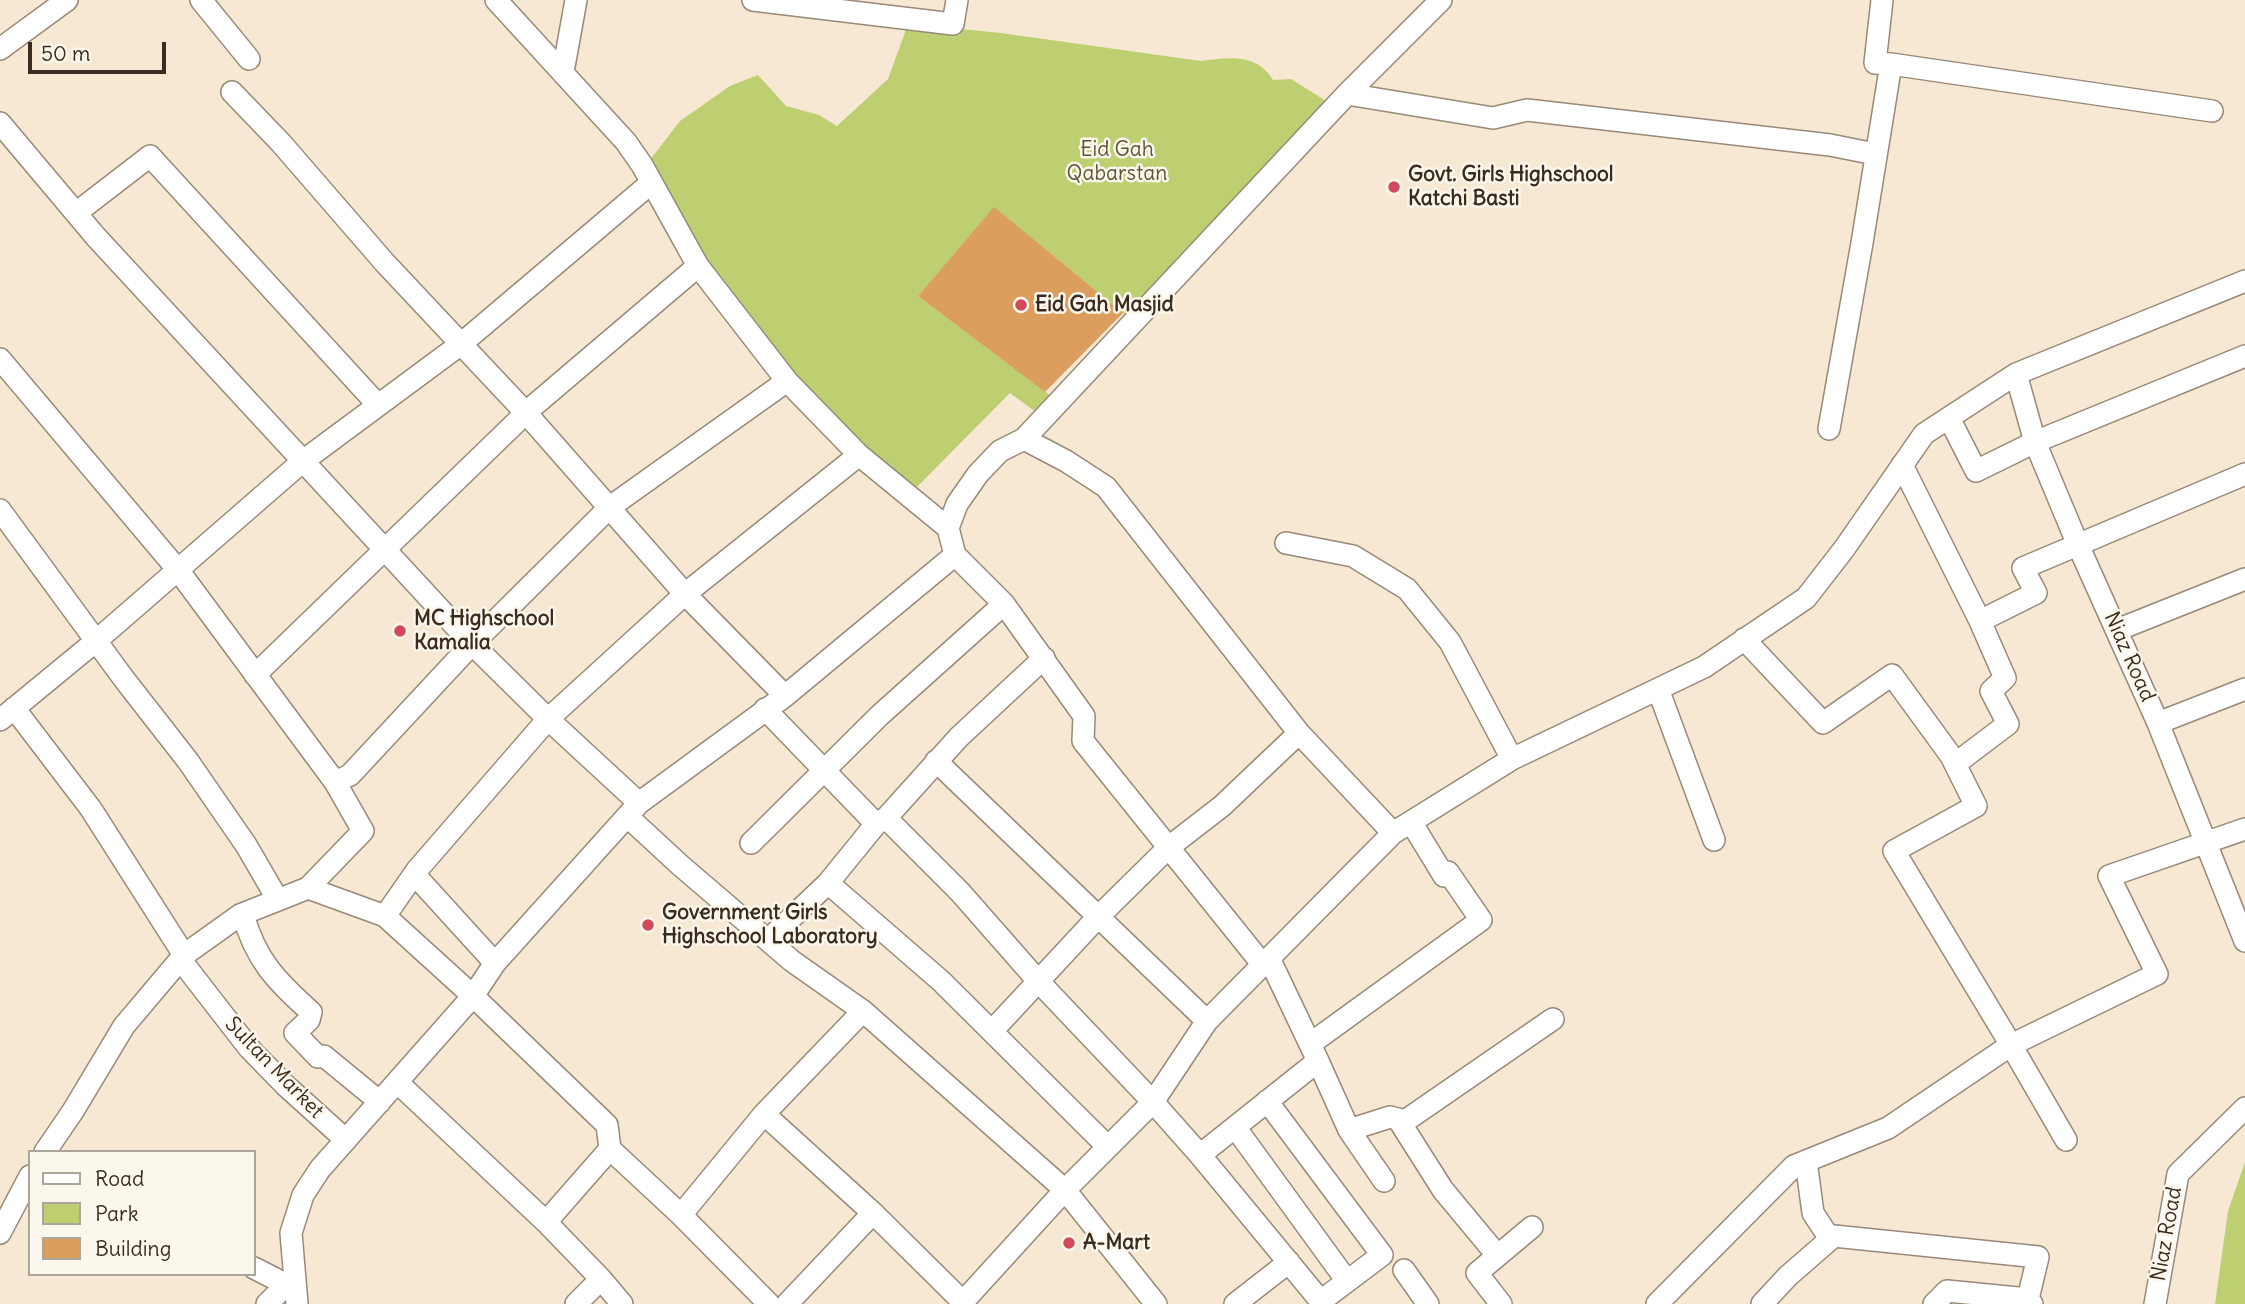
<!DOCTYPE html>
<style>
body{margin:0}
#map{position:relative;width:2245px;height:1304px;overflow:hidden;background:#f6e8d3;font-family:Delius,sans-serif}
canvas{display:block}
.legend{position:absolute;left:28px;top:1150px;width:228px;height:126px;box-sizing:border-box;background:#fbf7ec;border:2px solid #aea59a;margin:0;padding:9px 12px;list-style:none;font-size:21px;color:#3b2a1e}
.legend li{display:flex;align-items:center;gap:14px;height:35px}
.legend b{width:35px;border:2px solid #aea59a}
.scale{position:absolute;left:28px;top:42px;width:138px;height:32px;box-sizing:border-box;border:4px solid #3b2a1e;border-top:0;padding-left:9px;font-size:21px;line-height:24px;white-space:nowrap;color:#3b2a1e;-webkit-text-stroke:5px #fbf7ec;paint-order:stroke}
</style>
<div id="map">
<canvas width="2245" height="1304"></canvas>
<ul class="legend">
<li><b style="height:9px;background:#fff"></b>Road</li>
<li><b style="height:19px;background:#becf72"></b>Park</li>
<li><b style="height:19px;background:#db9e5f"></b>Building</li>
</ul>
<div class="scale">50 m</div>
</div>
<script>
const c = document.querySelector('canvas').getContext('2d');
c.lineJoin = 'round';
function fill(path, color) { c.fillStyle = color; c.fill(path, 'evenodd'); }
function stroke(path, color, width, dash) { c.strokeStyle = color; c.lineWidth = width; c.lineCap = dash ? 'butt' : 'round'; c.setLineDash(dash || []); c.stroke(path); }
function drawText(font, color, halo, rows, align = 'center') {
  c.font = font + ' Delius,sans-serif'; c.lineWidth = 5; c.setLineDash([]); c.textBaseline = 'middle'; c.strokeStyle = halo; c.fillStyle = color; for (const [text, x, y, turn = 0] of rows) {
    c.save(); c.translate(x, y); c.rotate((+turn || 0) * Math.PI / 180); c.textAlign = isNaN(turn) ? turn : align; if (halo) c.strokeText(text, 0, 0); c.fillText(text, 0, 0); c.restore();
  }
}
const green = new Path2D(`
 M908 24 1001 33 1201 61C1227 57 1258 53 1273 80L1291 79 1326 101 1128 317 994 208 918 296 1055 399 1040 415 1010 393 917 487 864 454 783 368 704 264 646 165 680 121 730 86 758 75 786 106 819 115 837 126 888 79Z
 M2245 1162V1304H2215L2228 1211Z`);
const building = new Path2D(`
 M994 207 1123 313 1045 392 918 296Z`);
const minor = new Path2D(`
 M201 0 249 59
 M496 0 626 142 642 165 698 266 787 381 859 455 948 528
 M753 0 953 24 957 0
 M0 49 67 0
 M1891 64 2212 111
 M563 72 576 0
 M232 92 281 143 385 263 526 413 685 594 785 696
 M1347 94 1493 118 1527 110 1830 145 1875 154
 M0 123 96 237 472 644 548 719 639 803
 M76 213 150 156 378 405
 M0 359 178 570 335 782 350 775 472 644 610 507 787 381
 M2016 374 2035 442 2078 545 2158 723 2245 941
 M1949 418 1976 471 2035 442 2245 356
 M1829 429 1862 243 1891 64 1875 63 1882 0
 M1024 439 1347 94 1441 0
 M1902 465 1980 621 2005 678 1991 691 2008 724 1955 764
 M0 510 124 679 188 761 246 845 278 900
 M1286 543 1353 556 1407 589 1450 642 1512 759
 M1980 621 2036 593 2023 568 2245 474
 M2117 630 2245 579
 M255 675 531 408 698 266
 M1658 689 1714 840
 M14 708 91 809 184 955
 M765 709 876 824
 M0 720 96 641 303 461 461 344 651 183
 M2158 723 2245 689
 M936 761 1207 1021
 M628 817 680 865 792 961 863 1011 1065 1190 1156 1304
 M886 818 960 892 1039 982 1153 1102 1200 1155 1323 1304
 M751 843 880 715 1004 604
 M414 874 495 963
 M828 883 941 981 1107 1146
 M308 888 385 916 473 996 607 1125 610 1149 681 1215 769 1304
 M243 914C255 959 276 981 311 1012L309 1020 295 1033 318 1057 324 1056 380 1102
 M385 916 417 870 548 719 685 594 859 455
 M769 939 828 883 876 824 886 818 959 737 1044 658
 M180 959 249 1048 285 1085 346 1140
 M1263 965 1083 741 1084 716 1004 604 955 555 948 528 957 504 978 474 1000 451 1024 439 1066 461 1106 487 1299 733 1393 833 1512 759 1704 667 1806 598 1844 549 1924 434 2016 374 2245 281
 M993 1030 1097 918 1169 847 1222 806 1299 733
 M1310 1044 1481 920 1448 872 1444 876 1411 822
 M1318 1061 1349 1130 1390 1117 1405 1121 1553 1019
 M397 1082 546 1222 610 1149
 M1267 1101 1382 1255 1321 1301
 M764 1114 873 1213 963 1302
 M1398 1119 1443 1190 1497 1255
 M1235 1127 1347 1281
 M1349 1130 1384 1181
 M2066 1140 2011 1045 2157 974 2109 876 2245 829
 M45 1152 73 1111 124 1026 184 955 240 915 308 888 363 831 335 782
 M1200 1155 1318 1061 1269 958
 M1806 1161 1813 1213 1830 1239
 M681 1215 764 1114 863 1011
 M546 1222 601 1279 576 1304
 M0 1233 30 1176
 M254 1268 295 1289
 M1404 1270 1428 1304
 M601 1279 622 1304
 M267 1304 281 1290 295 1289
 M297 1304 291 1233 303 1195 320 1169 473 996 495 963 639 803 785 696 955 555
 M787 1304 873 1213
 M961 1304 1065 1190 1153 1102 1207 1021 1393 833
 M1235 1304 1289 1262
 M1501 1304 1477 1273 1532 1227
 M1657 1304 1794 1166 1888 1128 2011 1045 1894 851 1976 806 1951 756 1892 675 1823 723 1744 639
 M1762 1304 1788 1276 1834 1236 2038 1257 2028 1299
 M1934 1304 1947 1291 2028 1299 2032 1304
 M2155 1304 2178 1174 2245 1108`);
const markers = [
 [1394,187,7,"#d1495b"],
 [1021,305,7,"#d1495b"],
 [400,631,7,"#d1495b"],
 [648,925,7,"#d1495b"],
 [1069,1243,7,"#d1495b"]
];
const parkNames = [
 ["Eid Gah",1117,150],
 ["Qabarstan",1117,174]
];
const poiNames = [
 ["Govt. Girls Highschool",1408,175],
 ["Katchi Basti",1408,199],
 ["Eid Gah Masjid",1035,305],
 ["MC Highschool",414,619],
 ["Kamalia",414,643],
 ["Government Girls",662,913],
 ["Highschool Laboratory",662,937],
 ["A-Mart",1083,1243]
];
const streetNames = [
 ["Niaz Road",2129,657,66],
 ["Sultan Market",274,1068,46],
 ["Niaz Road",2167,1234,-80]
];
fill(green, '#becf72');
fill(building, '#db9e5f');
stroke(minor, '#988978', 24);
stroke(minor, '#fff', 21);
for (const [x, y, r, color] of markers) { const dot = new Path2D(); dot.arc(x, y, r, 0, 2 * Math.PI); c.fillStyle = color; c.fill(dot); stroke(dot, '#fbf7ec', 2.5); }
drawText('21px', '#5c5333', '#fbf7ec', parkNames);
drawText('bold 21px', '#3b2a1e', '#fbf7ec', poiNames, 'left');
drawText('21px', '#3b2a1e', '#fbf7ec', streetNames);
</script>
